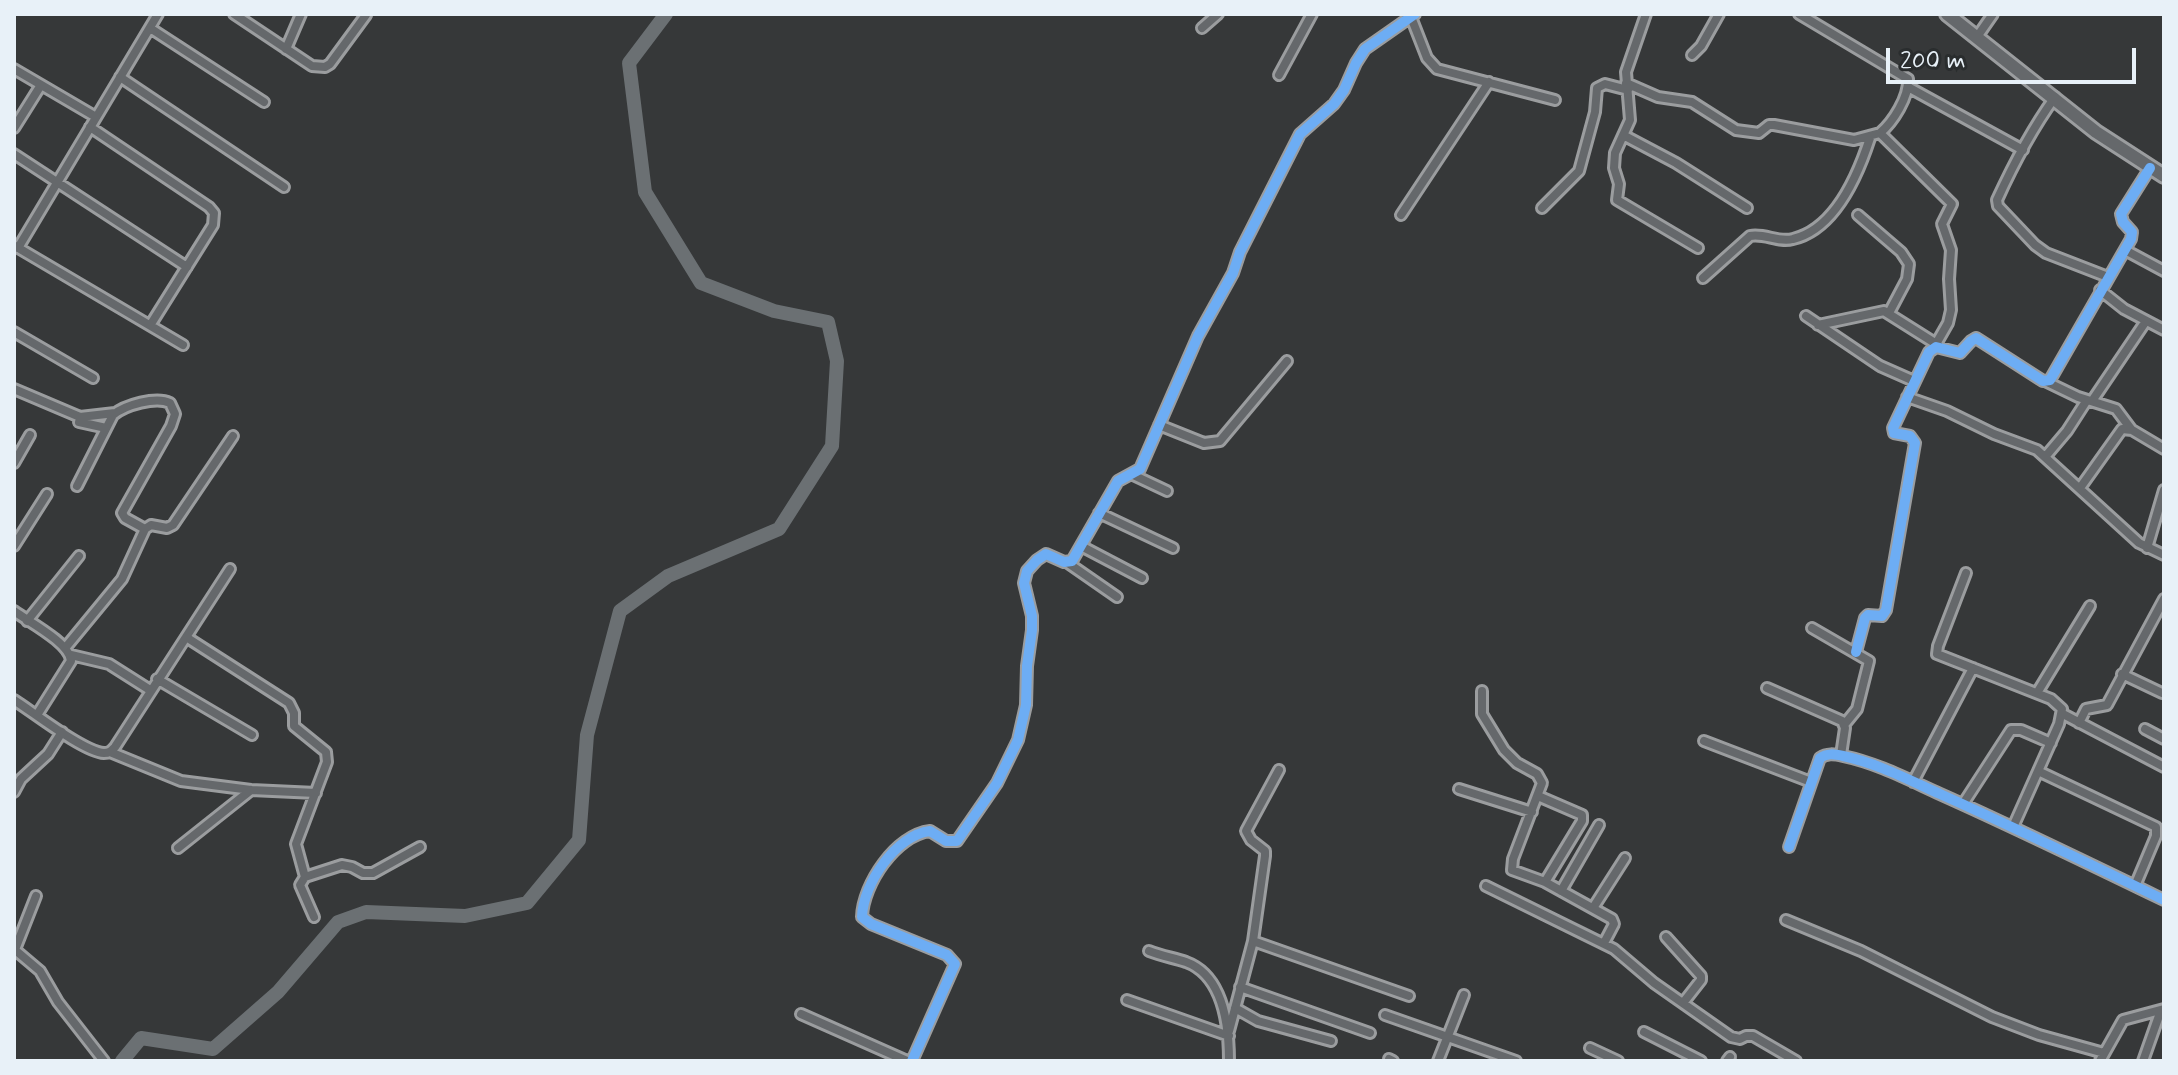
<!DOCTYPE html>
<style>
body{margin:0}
#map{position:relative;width:2178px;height:1075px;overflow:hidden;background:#363839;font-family:Mynerve,sans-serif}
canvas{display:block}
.frame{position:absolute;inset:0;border:16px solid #e8f1f8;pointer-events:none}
.scale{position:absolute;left:1886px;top:48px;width:250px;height:36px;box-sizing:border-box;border:4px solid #e8f1f8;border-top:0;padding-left:10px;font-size:24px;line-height:28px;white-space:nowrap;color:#e8f1f8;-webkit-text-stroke:6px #2a2d2e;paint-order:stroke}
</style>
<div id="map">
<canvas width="2178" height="1075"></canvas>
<div class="frame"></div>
<div class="scale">200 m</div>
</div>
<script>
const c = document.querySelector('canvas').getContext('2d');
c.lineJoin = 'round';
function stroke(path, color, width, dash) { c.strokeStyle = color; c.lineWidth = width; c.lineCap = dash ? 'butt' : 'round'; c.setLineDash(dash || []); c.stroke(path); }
const river = new Path2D(`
 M122 1061 141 1038 213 1049 278 992 338 922 366 912 465 916 527 903 579 840 587 735 620 611 668 576 779 529 832 446 837 361 828 322 774 311 701 283 645 192 629 63 666 14`);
const street = new Path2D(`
 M234 14 312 66 325 67 330 64 366 15
 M1406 14 1411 17 1427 58 1437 69 1555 100
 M1646 14 1626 72 1630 120 1615 153 1614 168 1619 184 1617 200 1698 248
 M150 28 264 102
 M1202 28 1218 14
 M1977 37 1993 14
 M286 49 301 14
 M1692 55 1701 46 1719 14
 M14 69 96 117
 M1279 75 1312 14
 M120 77 284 187
 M1626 83 1658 97 1692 102 1736 130 1759 133 1769 125H1774L1854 140 1880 133C1893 122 1909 97 1908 79L1799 14
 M1908 87 2023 150
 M2055 97C2032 129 2013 165 1997 200L1998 206 2035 245 2046 253 2108 277
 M90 127 209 207 214 213 213 225 151 324
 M14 128 41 85
 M1880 133 1952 204 1942 224 1951 250 1949 279 1951 310 1948 323 1936 344
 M1623 135 1676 163 1747 208
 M14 154 187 267
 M1542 208 1579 171 1595 112 1597 88 1605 84 1628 90
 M1401 215 1489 82
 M1858 215 1901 252 1909 264 1907 279 1889 313
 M15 246 183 345
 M18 248 158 14
 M2125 250 2164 271
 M1703 278 1750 236C1765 233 1778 243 1793 239 1835 229 1858 175 1870 138
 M2100 290 2124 309 2164 330
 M1806 316 1880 366 1914 381
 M1818 325 1884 311 1938 345
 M14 332 93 378
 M2047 382 2078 397 2116 409 2131 429
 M14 389 80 417 115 413
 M1907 397 1947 411 1994 434 2037 450 2139 543 2164 555
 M2092 401 2146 321
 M79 422 106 428
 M1159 425 1204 443 1220 441 1287 361
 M2045 457 2067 431 2087 400
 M14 463 30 435
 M1131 474 1167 491
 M77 486 113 415C125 405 156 396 170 403L175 414 171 426 122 513 125 518 145 529
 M2080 488 2122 429 2132 430 2164 449
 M1099 513 1173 548
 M14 546 47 494
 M1081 546 1142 578
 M2147 548 2164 490
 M1068 563 1117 597
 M1966 573 1938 646 1937 654 2051 699 2062 709 2059 724 2013 827
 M14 611C29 622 70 643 71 661L37 715
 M27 621 79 556
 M1812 628 1869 661 1857 709 1844 725
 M186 637 289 703 294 713V726L326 752 327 762 296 844 305 877 300 885 314 917
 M66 647 122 579 145 529 151 525 167 528 173 525 233 436
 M1856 652 1865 618 1868 615 1882 616 1886 610 1915 443 1910 436 1894 433 1893 428 1929 352 1936 347 1960 353 1971 341 1976 338 2043 381 2050 380 2131 239 2132 232 2123 222 2121 214 2150 168
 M71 655 109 664 150 690
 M2122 674 2162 693
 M157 679 252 735
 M1767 688 1842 721 1845 728 1841 755
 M1482 691V714L1504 750 1517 763 1537 774 1542 783 1513 859 1512 870 1545 882 1612 919 1614 924 1604 943
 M2037 693 2090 606
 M14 700C33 712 84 752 104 753 110 753 111 751 115 747L230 569
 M2063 714 2164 767
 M2079 723 2086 709 2107 705 2164 599
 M2145 729 2164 739
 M1704 741 1811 782
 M110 752 181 781 251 790 316 793
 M2038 771 2156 827V836L2135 886
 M1913 782 1973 668
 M1459 789 1532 812
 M14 792 21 779 48 754 62 732
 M1538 796 1582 815V821L1545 882
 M1963 804 2011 730H2021L2051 743
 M1789 847 1820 758C1827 753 1834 754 1843 756 1877 763 1909 780 1940 794 2016 828 2090 864 2164 900
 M178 848 251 790
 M305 877 342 865 352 867 363 873H373L420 847
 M1486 886 1614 949 1654 983 1731 1037 1740 1039 1746 1036H1753L1796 1061
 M1561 891 1599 825
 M1593 908 1625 858
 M1786 920 1861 951 1992 1017 2039 1035 2104 1053
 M1666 937 1701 976V980L1683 1003
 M1253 941 1409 996
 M14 949 40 971 58 1002 104 1061
 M1149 951C1162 956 1174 958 1186 962 1224 976 1229 1027 1229 1061
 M14 952 36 896
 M1240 987 1370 1033
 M1127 1000 1229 1036
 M1235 1008 1258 1021 1331 1041
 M801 1014 907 1061
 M1385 1015 1516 1061
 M1229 1031 1253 941 1265 856V851L1251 840 1246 831 1279 770
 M1644 1032 1701 1061
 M1590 1048 1618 1061
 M1389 1059 1393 1061
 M912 1061 955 964 947 955 871 924 862 917C863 884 896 835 930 831L946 841H957L997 783 1018 740 1026 705 1027 666 1032 630V616L1024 583 1027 571 1037 560 1046 554 1064 562 1072 561 1118 481 1140 469 1198 336 1233 273 1240 252 1300 134 1334 104 1344 90 1356 63 1365 49 1415 14
 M1438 1061 1464 995
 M1727 1061 1730 1057
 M2100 1061 2123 1020 2164 1009
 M2143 1061 2161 1010`);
const secondary = new Path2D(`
 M1947 14 2096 132 2164 176`);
const cycleway = new Path2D(`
 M1856 652 1865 618 1868 615 1882 616 1886 610 1915 443 1910 436 1894 433 1893 428 1929 352 1936 347 1960 353 1971 341 1976 338 2043 381 2050 380 2131 239 2132 232 2123 222 2121 214 2150 168
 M1789 847 1820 758C1827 753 1834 754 1843 756 1877 763 1909 780 1940 794 2016 828 2090 864 2164 900
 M912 1061 955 964 947 955 871 924 862 917C863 884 896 835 930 831L946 841H957L997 783 1018 740 1026 705 1027 666 1032 630V616L1024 583 1027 571 1037 560 1046 554 1064 562 1072 561 1118 481 1140 469 1198 336 1233 273 1240 252 1300 134 1334 104 1344 90 1356 63 1365 49 1415 14`);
stroke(river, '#6b7073', 14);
stroke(street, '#9b9d9f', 14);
stroke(secondary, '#9b9d9f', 18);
stroke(street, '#65686b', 8);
stroke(secondary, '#65686b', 12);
stroke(cycleway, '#6dadf4', 10);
</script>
